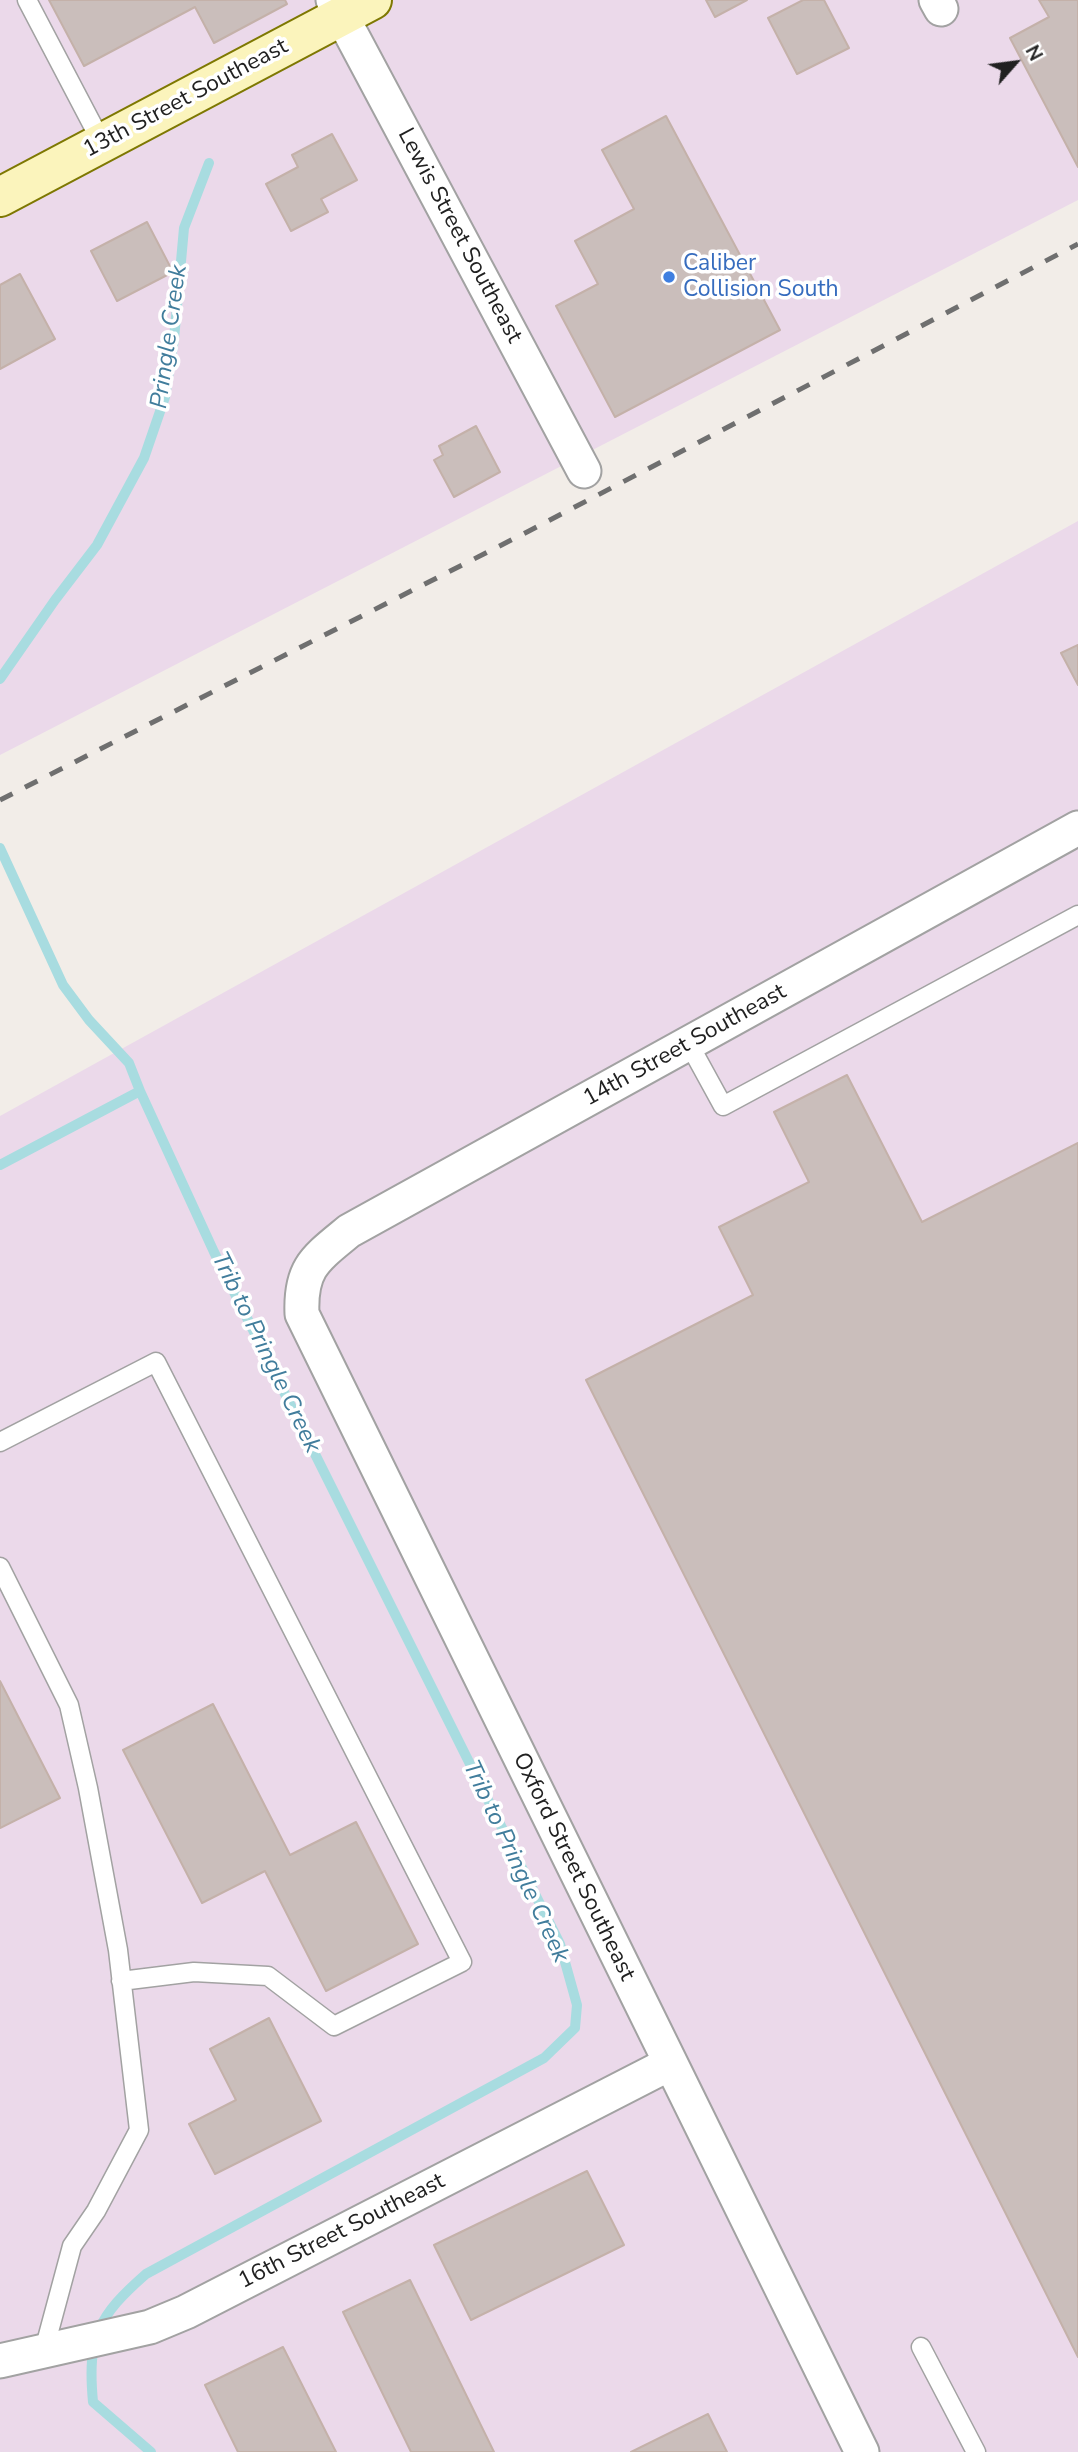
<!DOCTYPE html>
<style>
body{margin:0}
#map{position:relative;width:1078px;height:2452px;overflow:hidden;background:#f2ede8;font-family:"Nunito Sans",sans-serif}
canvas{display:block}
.north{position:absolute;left:980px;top:28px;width:70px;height:70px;-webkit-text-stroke:5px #fff;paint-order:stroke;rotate:62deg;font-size:19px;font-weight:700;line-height:28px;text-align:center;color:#212121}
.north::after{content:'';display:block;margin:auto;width:24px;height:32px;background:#212121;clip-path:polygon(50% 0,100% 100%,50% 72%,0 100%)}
</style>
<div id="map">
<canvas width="1078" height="2452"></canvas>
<div class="north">N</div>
</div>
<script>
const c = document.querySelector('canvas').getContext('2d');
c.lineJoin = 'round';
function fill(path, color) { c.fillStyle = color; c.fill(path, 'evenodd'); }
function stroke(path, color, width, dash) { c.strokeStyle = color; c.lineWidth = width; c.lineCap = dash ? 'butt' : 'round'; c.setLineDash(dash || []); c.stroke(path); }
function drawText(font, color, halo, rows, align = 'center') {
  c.font = font + ' "Nunito Sans",sans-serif'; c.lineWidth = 7; c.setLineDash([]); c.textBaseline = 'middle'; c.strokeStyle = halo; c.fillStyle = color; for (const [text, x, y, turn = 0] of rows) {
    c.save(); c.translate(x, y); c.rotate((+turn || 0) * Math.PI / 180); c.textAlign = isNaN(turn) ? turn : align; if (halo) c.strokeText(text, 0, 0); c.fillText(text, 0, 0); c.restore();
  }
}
const industrial = new Path2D(`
 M0 0H1078V200L0 755Z
 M1078 521V2452H0V1116Z`);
const stream = new Path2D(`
 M0 679 55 600 97 545 144 458 165 397 174 339 184 228 209 163
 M0 848 63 985 89 1020 129 1063 140 1091 0 1165
 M140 1091 214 1252 560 1944 577 2005 575 2028 544 2058 146 2274C98 2316 87 2337 93 2402L151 2452`);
const building = new Path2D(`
 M49 0H285L287 4 214 43 195 7 84 66Z
 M706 0H747L715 17Z
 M803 0H824L849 48 797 74 768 18Z
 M1039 0H1078V167L1010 38 1049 17Z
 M666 116 780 330 615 417 556 306 598 284 575 241 634 209 602 150Z
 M332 134 357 180 321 199 328 212 291 231 266 184 298 167 292 155Z
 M147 222 173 272 117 301 91 251Z
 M20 274 55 339 0 369V285Z
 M476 426 500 472 454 497 434 460 443 455 439 446Z
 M1078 645V685L1061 653Z
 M847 1075 922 1222 1078 1143V2357L586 1380 753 1295 719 1227 809 1182 774 1112Z
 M0 1681 60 1798 0 1828Z
 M213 1704 290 1855 356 1822 418 1944 326 1991 265 1871 202 1903 123 1750Z
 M269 2018 321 2121 215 2174 189 2124 236 2100 210 2049Z
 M587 2171 624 2245 471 2320 434 2245Z
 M410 2280 494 2452H411L343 2312Z
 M283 2347 336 2452H238L205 2385Z
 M708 2414 727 2452H631Z`);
const lane = new Path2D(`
 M27 0 102 143
 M689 1044 723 1106 1078 915
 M0 1442 156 1362 462 1962 334 2026 268 1976 194 1972 121 1981
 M0 1567 69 1705 88 1788 118 1950 139 2130 96 2211 72 2246 44 2350
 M921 2347 976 2452`);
const street = new Path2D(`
 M333 0 584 471
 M936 0 941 9
 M0 2361 150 2327 186 2312 669 2064
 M862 2452 302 1314C300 1268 315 1259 349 1231L1078 828`);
const secondary = new Path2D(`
 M0 197 372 0`);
const rail = new Path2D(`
 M0 800 529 531 1078 244`);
const markers = [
 [669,277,7,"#3f7fe0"]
];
const streetNames = [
 ["13th Street Southeast",186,99,-28],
 ["Lewis Street Southeast",459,236,62],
 ["14th Street Southeast",685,1046,-29],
 ["Oxford Street Southeast",573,1867,64],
 ["16th Street Southeast",342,2232,-27]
];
const shopNames = [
 ["Caliber",683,264],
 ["Collision South",683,290]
];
const waterNames = [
 ["Pringle Creek",170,337,-82],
 ["Trib to Pringle Creek",265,1353,64],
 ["Trib to Pringle Creek",515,1862,65]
];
fill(industrial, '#ebd9ea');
stroke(stream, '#a8dce0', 10);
fill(building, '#cabebb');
stroke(building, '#c4b1a9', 2);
stroke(lane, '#a2a2a2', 21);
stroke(street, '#a2a2a2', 37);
stroke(secondary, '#7e7802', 42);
stroke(lane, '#fff', 18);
stroke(street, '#fff', 33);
stroke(secondary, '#fbf4bc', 38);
stroke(rail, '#6f6f6f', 5, [14, 14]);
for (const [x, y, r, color] of markers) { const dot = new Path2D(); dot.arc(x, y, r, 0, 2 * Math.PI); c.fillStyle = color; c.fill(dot); stroke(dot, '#fff', 2.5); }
drawText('23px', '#212121', '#fff', streetNames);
drawText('23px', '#366cbe', '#fff', shopNames, 'left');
drawText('italic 24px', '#417d9c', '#fff', waterNames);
</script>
